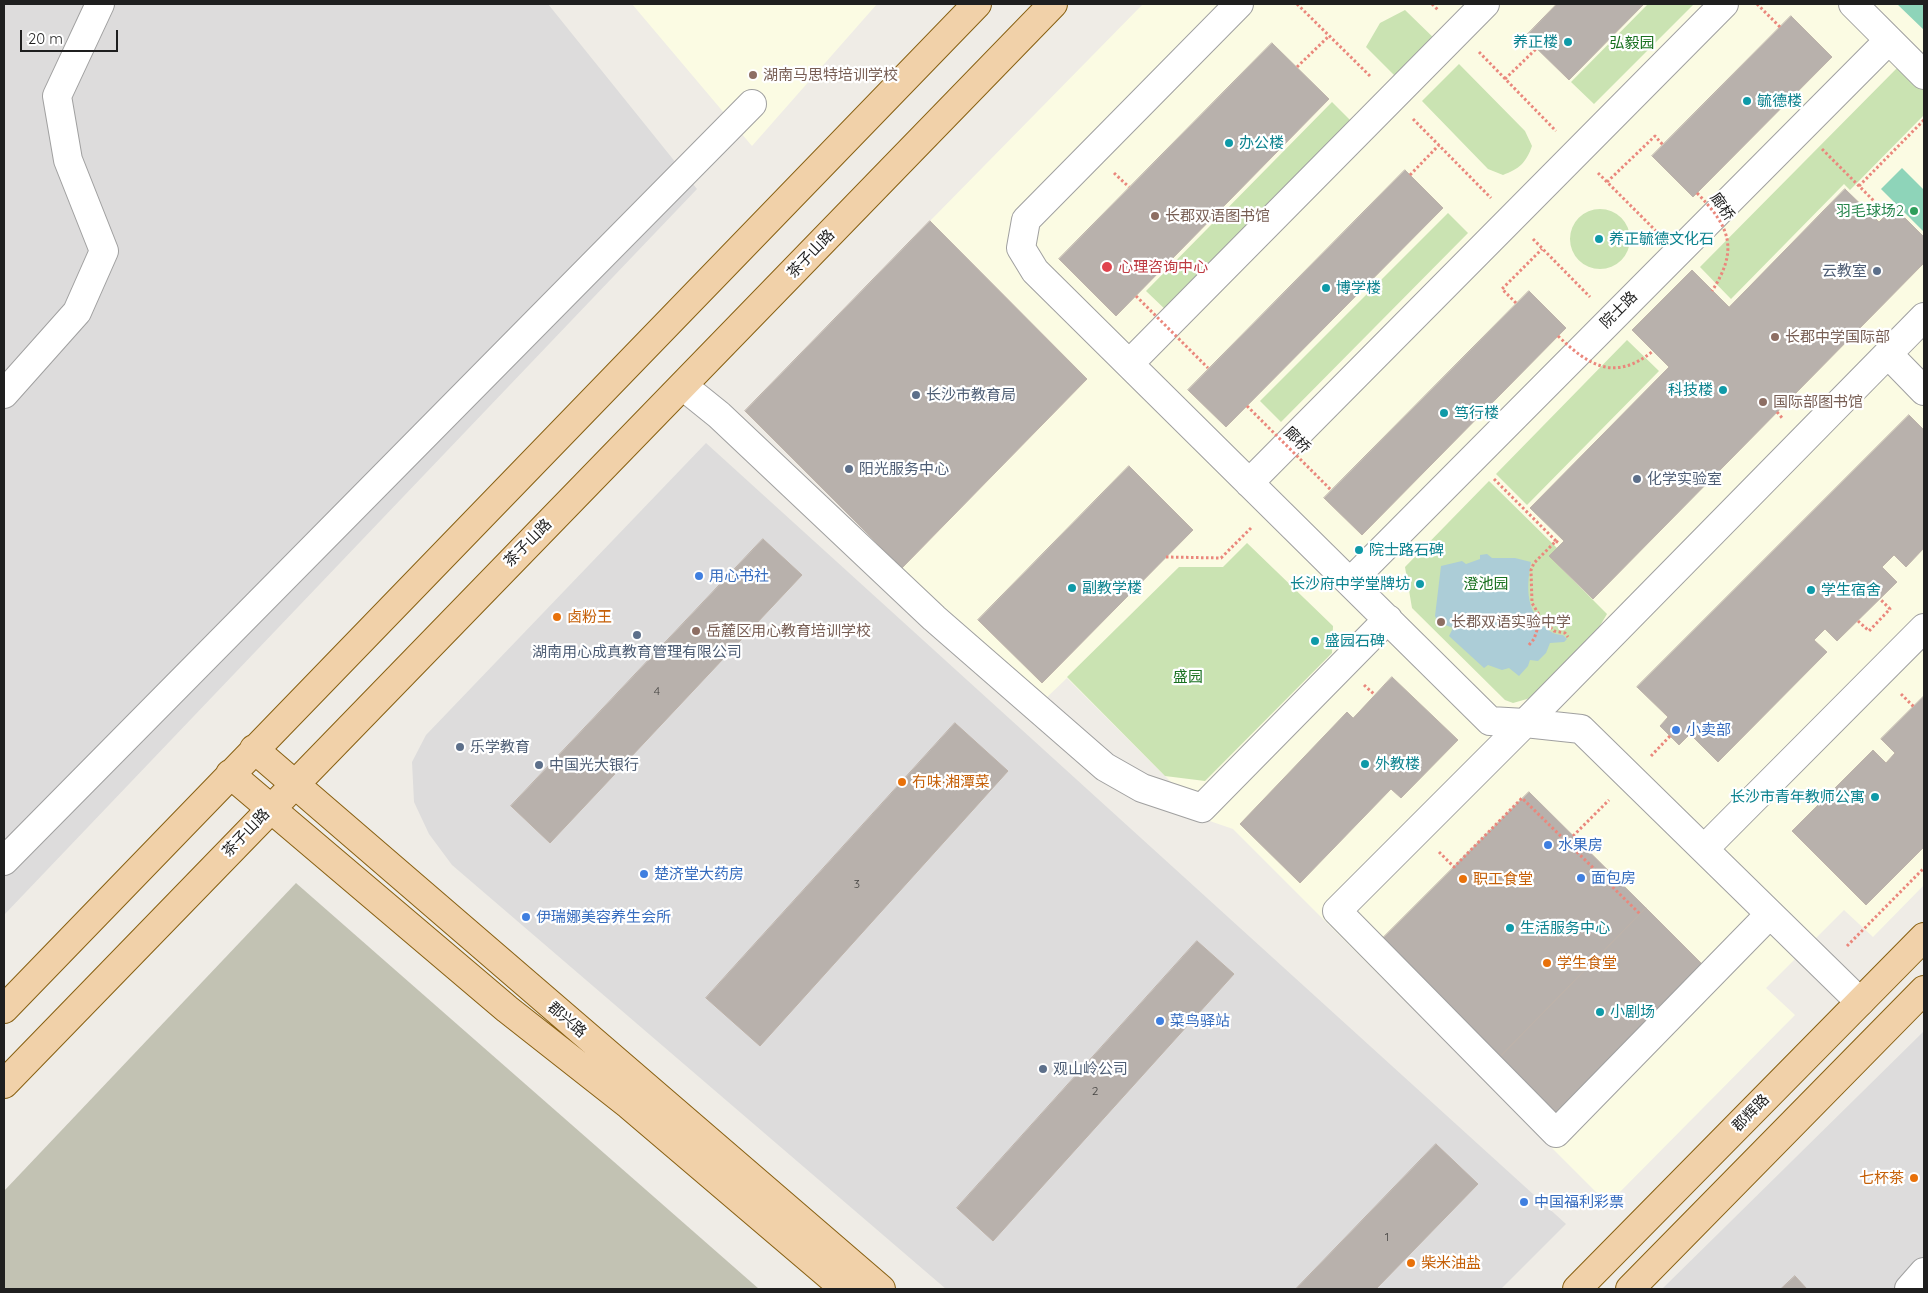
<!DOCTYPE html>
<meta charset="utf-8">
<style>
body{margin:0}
#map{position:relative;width:1928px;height:1293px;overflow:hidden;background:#efece6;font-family:Quicksand,sans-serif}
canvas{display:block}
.frame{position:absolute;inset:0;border:5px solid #1f1f1f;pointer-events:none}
.scale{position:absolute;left:20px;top:30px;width:98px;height:22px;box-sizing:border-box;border:2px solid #1f1f1f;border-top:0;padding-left:6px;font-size:15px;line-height:18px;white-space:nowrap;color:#1f1f1f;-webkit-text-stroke:4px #fff;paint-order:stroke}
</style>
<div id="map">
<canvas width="1928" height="1293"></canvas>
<div class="frame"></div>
<div class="scale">20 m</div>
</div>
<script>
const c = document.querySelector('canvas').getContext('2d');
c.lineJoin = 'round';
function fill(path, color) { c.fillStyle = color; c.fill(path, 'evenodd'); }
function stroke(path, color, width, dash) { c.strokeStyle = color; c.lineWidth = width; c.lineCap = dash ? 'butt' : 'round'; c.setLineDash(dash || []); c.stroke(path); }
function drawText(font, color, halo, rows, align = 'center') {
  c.font = font + ' Quicksand,"Noto Sans SC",sans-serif'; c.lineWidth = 4.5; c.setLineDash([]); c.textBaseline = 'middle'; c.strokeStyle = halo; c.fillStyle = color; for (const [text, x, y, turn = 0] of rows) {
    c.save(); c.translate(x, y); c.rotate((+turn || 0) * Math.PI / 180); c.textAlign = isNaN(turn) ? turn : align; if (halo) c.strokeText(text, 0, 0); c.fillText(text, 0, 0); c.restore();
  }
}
const residential = new Path2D(`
 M4 4H548L697 189 4 915Z
 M706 443 1566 1224 1501 1289H946L452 865 429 834 414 802 412 762 426 735Z
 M1924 1031V1289H1662Z`);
const education = new Path2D(`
 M632 4H877L752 146Z
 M1143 4H1924V885L1873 937 1844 910 1766 988 1795 1015 1608 1204 1233 829 1166 806 1180 791 1067 678 1041 703 902 568 1087 379 930 221Z`);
const construction = new Path2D(`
 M296 883 759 1289H4V1191Z`);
const grass = new Path2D(`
 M1648 4H1694L1594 104 1571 82Z
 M1405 10 1441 45 1402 83 1366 47 1380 23Z
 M1902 63 1924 85V115L1850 190 1844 184 1731 299 1700 267Z
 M1459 64 1525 131 1532 146C1526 163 1519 169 1503 175L1488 169 1422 101Z
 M1332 102 1353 123 1168 312 1146 291Z
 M1570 239a30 30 0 1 1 60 0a30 30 0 1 1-60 0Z
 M1448 213 1468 233 1281 422 1260 401Z
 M1627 340 1659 371 1527 505 1496 474Z
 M1489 481 1557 548 1549 556 1607 614 1592 639 1559 682 1527 699 1513 703 1505 700 1412 608 1405 567Z
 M1247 543 1333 626 1332 653 1205 781 1165 776 1067 677 1179 567H1223Z`);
const pitch = new Path2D(`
 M1897 4H1924V30Z
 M1902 168 1924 190V232L1881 189Z`);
const water = new Path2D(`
 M1487 554 1492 558H1515L1531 562C1527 585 1525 607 1543 625 1549 631 1554 635 1563 635L1567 639 1564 642 1550 643 1546 653 1538 661 1530 660 1528 666 1519 676 1509 668 1502 670 1488 665 1484 668 1449 636 1453 628 1438 622 1435 616 1441 566 1462 561 1466 564 1480 559V555Z`);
const building = new Path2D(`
 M1557 4H1644L1569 80 1525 37Z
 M1791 16 1832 57 1693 197 1652 156Z
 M1272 43 1329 99 1116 316 1059 259Z
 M1405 170 1443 208 1226 427 1188 390Z
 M1845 189 1879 222 1894 207 1924 237V263L1593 599 1549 556 1564 541 1530 508 1669 367 1632 330 1692 270 1729 307Z
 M930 221 1087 379 902 568 745 411Z
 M1529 291 1566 328 1362 535 1324 498Z
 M1909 415 1924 430V548L1906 567 1894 555 1882 567 1897 582 1837 641 1825 629 1814 640 1827 652 1718 762 1690 734 1679 745 1660 726 1668 717 1637 687Z
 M1129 466 1193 530 1042 683 978 620Z
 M763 539 802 575 550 843 511 806Z
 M1392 677 1458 740 1401 798 1391 789 1300 883 1240 824 1347 712 1353 718Z
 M1924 696V847L1866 905 1792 831 1873 750 1886 763 1895 753 1881 739Z
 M955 723 1008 771 760 1046 706 998Z
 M1529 792 1646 908 1498 1059 1380 941Z
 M1646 908 1703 965 1554 1115 1498 1059Z
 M1197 941 1234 974 993 1241 957 1208Z
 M1436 1144 1478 1184 1376 1289H1296Z
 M1795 1276 1807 1289H1781Z`);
const path = new Path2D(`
 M1297 4 1371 77
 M1432 4 1438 10
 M1757 4 1780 27
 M1479 52 1556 131
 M1297 67 1329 36
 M1505 79 1537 48
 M1413 119 1491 198
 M1822 149 1887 214
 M1114 173 1129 187
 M1598 173 1657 232
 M1410 175 1439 145
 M1607 182 1655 136 1663 145
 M1859 186 1924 120
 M1533 239 1590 297
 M1516 303 1502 289 1542 249
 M1777 412 1783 419
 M1494 479 1556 541 1534 563 1531 570 1532 603 1541 618 1554 631 1565 633 1568 637
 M1556 541 1560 544
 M1166 557 1221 558 1251 528
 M1858 621 1869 631 1890 609 1880 599
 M1529 645 1534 639 1541 618
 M1364 685 1375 695
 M1901 694 1914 707
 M1651 756 1670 736
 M1573 836 1609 800
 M1439 852 1454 867 1522 798 1640 914
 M1847 946 1924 868`);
const minor = new Path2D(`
 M1239 4 1026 220 1021 248 1035 271 1490 721 1525 723 1924 317
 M1853 4 1924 75
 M1888 354 1924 391
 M1129 364 1485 4
 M683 386 719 415 934 618 1105 767 1142 788 1202 808 1388 619
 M4 394 77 312 104 251 68 160 57 96 100 4
 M1249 483 1724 4
 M1350 582 1889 40
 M1704 849 1924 628
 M4 861 752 104
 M1770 914 1556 1133 1337 911 1525 723 1581 729 1860 1002
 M1909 1289 1924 1272`);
const major = new Path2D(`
 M254 749 881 1289
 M230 774 507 1009 629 1105 845 1289
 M4 1009 977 4
 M4 1084 1053 4
 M1577 1289 1924 937
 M1630 1289 1924 990`);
const pathBridge = new Path2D(`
 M1697 193C1730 227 1739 249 1712 291
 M1136 296 1208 368
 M1558 336C1589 366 1615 382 1653 351
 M1247 406 1331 490`);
const markers = [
 [1568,42,5,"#0f9aa8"],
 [753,75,5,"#8d6e63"],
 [1747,101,5,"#0f9aa8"],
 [1229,143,5,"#0f9aa8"],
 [1914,211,5,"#2e9e5b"],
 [1155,216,5,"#8d6e63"],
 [1599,239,5,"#0f9aa8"],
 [1107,267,6,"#e0444e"],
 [1877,271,5,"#5c6f8a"],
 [1326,288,5,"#0f9aa8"],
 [1775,337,5,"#8d6e63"],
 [1723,390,5,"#0f9aa8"],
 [916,395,5,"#5c6f8a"],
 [1763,402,5,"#8d6e63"],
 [1444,413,5,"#0f9aa8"],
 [849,469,5,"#5c6f8a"],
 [1637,479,5,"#5c6f8a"],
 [1359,550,5,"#0f9aa8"],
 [699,576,5,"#3f7fe0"],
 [1420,584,5,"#0f9aa8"],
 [1072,588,5,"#0f9aa8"],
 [1811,590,5,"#0f9aa8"],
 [557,617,5,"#e8710a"],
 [1441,622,5,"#8d6e63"],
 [696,631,5,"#8d6e63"],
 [637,635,5,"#5c6f8a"],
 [1315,641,5,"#0f9aa8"],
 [1676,730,5,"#3f7fe0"],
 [460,747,5,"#5c6f8a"],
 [1365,764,5,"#0f9aa8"],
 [539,765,5,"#5c6f8a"],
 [902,782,5,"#e8710a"],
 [1875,797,5,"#0f9aa8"],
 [1548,845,5,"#3f7fe0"],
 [644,874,5,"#3f7fe0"],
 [1581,878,5,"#3f7fe0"],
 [1463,879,5,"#e8710a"],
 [526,917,5,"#3f7fe0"],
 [1510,928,5,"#0f9aa8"],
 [1547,963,5,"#e8710a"],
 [1600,1012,5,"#0f9aa8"],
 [1160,1021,5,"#3f7fe0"],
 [1043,1069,5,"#5c6f8a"],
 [1914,1178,5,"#e8710a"],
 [1524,1202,5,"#3f7fe0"],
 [1411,1263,5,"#e8710a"]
];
const numberNames = [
 ["4",657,691],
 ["3",857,884],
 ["2",1095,1091],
 ["1",1387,1237]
];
const cultureNames = [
 ["养正楼",1558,42,"right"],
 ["毓德楼",1757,101],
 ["办公楼",1239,143],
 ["养正毓德文化石",1609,239],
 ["博学楼",1336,288],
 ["科技楼",1713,390,"right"],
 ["笃行楼",1454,413],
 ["院士路石碑",1369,550],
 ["长沙府中学堂牌坊",1410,584,"right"],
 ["副教学楼",1082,588],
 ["学生宿舍",1821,590],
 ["盛园石碑",1325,641],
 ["外教楼",1375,764],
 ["长沙市青年教师公寓",1865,797,"right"],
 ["生活服务中心",1520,928],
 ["小剧场",1610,1012]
];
const parkNames = [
 ["弘毅园",1632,43],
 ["澄池园",1486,584],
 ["盛园",1188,677]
];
const educationNames = [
 ["湖南马思特培训学校",763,75],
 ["长郡双语图书馆",1165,216],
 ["长郡中学国际部",1785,337],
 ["国际部图书馆",1773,402],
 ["长郡双语实验中学",1451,622],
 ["岳麓区用心教育培训学校",706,631]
];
const streetNames = [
 ["廊桥",1722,207,55],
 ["茶子山路",811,254,-46],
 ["院士路",1619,310,-45],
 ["廊桥",1297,440,45],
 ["茶子山路",528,543,-45],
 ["茶子山路",246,833,-46],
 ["郡兴路",567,1020,41],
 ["郡辉路",1751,1113,-46]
];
const leisureNames = [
 ["羽毛球场2",1904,211]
];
const healthNames = [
 ["心理咨询中心",1118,267]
];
const serviceNames = [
 ["云教室",1867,271,"right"],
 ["长沙市教育局",926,395],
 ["阳光服务中心",859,469],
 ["化学实验室",1647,479],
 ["湖南用心成真教育管理有限公司",637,652,"center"],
 ["乐学教育",470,747],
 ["中国光大银行",549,765],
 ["观山岭公司",1053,1069]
];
const shopNames = [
 ["用心书社",709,576],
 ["小卖部",1686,730],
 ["水果房",1558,845],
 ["楚济堂大药房",654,874],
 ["面包房",1591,878],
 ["伊瑞娜美容养生会所",536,917],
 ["菜鸟驿站",1170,1021],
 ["中国福利彩票",1534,1202]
];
const foodNames = [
 ["卤粉王",567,617],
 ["冇味·湘潭菜",912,782],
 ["职工食堂",1473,879],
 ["学生食堂",1557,963],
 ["七杯茶",1904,1178,"right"],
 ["柴米油盐",1421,1263]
];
fill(residential, '#dddcdc');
fill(education, '#fbfbe3');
fill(construction, '#c2c2b3');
fill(grass, '#cae3b2');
fill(pitch, '#8ed4b9');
fill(water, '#accdd7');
fill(building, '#b8b1ac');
stroke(building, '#beb3aa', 1);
stroke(minor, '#a0a0a0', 30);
stroke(major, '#886012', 30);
stroke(path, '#ea877c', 3, [2.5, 2.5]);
stroke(minor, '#fff', 28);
stroke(major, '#f1d1a9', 28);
stroke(pathBridge, '#ea877c', 3, [2.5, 2.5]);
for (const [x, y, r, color] of markers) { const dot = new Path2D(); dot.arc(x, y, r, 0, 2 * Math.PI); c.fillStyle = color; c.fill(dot); stroke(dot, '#fff', 2); }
drawText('12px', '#454442', null, numberNames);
drawText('15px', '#0d838f', '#fff', cultureNames, 'left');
drawText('15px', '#197120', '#fff', parkNames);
drawText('15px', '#785e54', '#fff', educationNames, 'left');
drawText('15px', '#1f1f1f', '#fff', streetNames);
drawText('15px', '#27864d', '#fff', leisureNames, 'right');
drawText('15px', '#be3a42', '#fff', healthNames, 'left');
drawText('15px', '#4e5e75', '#fff', serviceNames, 'left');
drawText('15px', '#366cbe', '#fff', shopNames, 'left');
drawText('15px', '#c56008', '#fff', foodNames, 'left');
</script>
